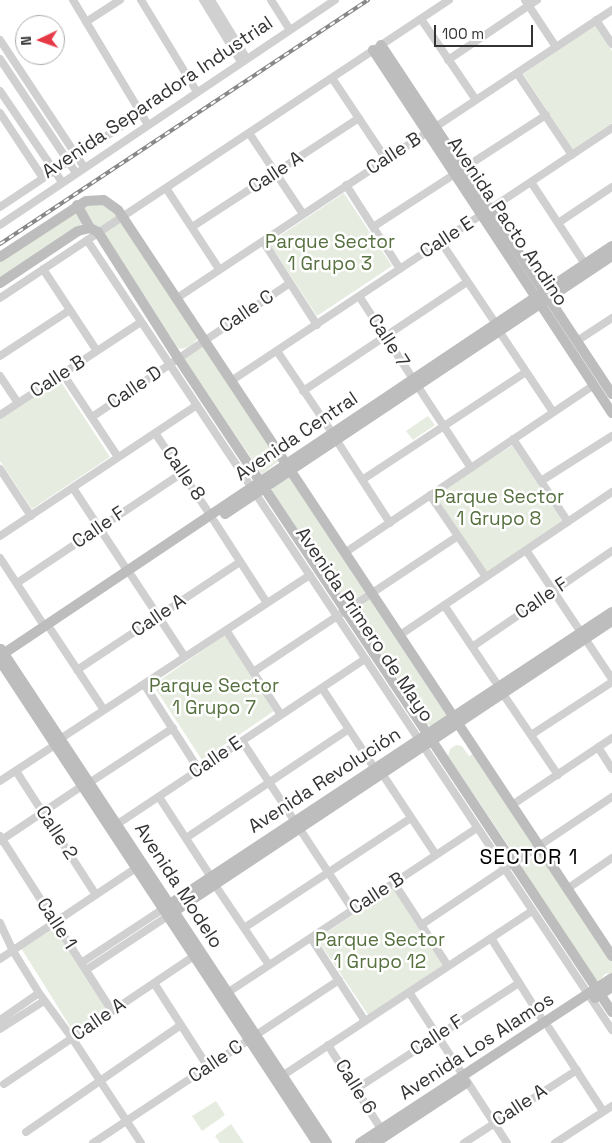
<!DOCTYPE html>
<meta charset="utf-8">
<style>
body{margin:0}
#map{position:relative;width:612px;height:1143px;overflow:hidden;background:#fff;font-family:"Space Grotesk",sans-serif}
canvas{display:block}
.north{position:absolute;left:15px;top:15px;width:50px;height:50px;box-sizing:border-box;background:#fff;border:1px solid #adadad;border-radius:50%;rotate:267deg;font-size:14px;font-weight:700;line-height:20px;text-align:center;color:#333}
.north::after{content:'';display:block;margin:auto;width:18px;height:22px;background:#e63946;clip-path:polygon(50% 0,100% 100%,50% 72%,0 100%)}
.scale{position:absolute;left:434px;top:25px;width:99px;height:22px;box-sizing:border-box;border:2px solid #333;border-top:0;padding-left:6px;font-size:15px;line-height:18px;white-space:nowrap;color:#333;-webkit-text-stroke:4px #fff;paint-order:stroke}
</style>
<div id="map">
<canvas width="612" height="1143"></canvas>
<div class="north">N</div>
<div class="scale">100 m</div>
</div>
<script>
const c = document.querySelector('canvas').getContext('2d');
c.lineJoin = 'round';
function fill(path, color) { c.fillStyle = color; c.fill(path, 'evenodd'); }
function stroke(path, color, width, dash) { c.strokeStyle = color; c.lineWidth = width; c.lineCap = dash ? 'butt' : 'round'; c.setLineDash(dash || []); c.stroke(path); }
function drawText(font, color, halo, rows, align = 'center') {
  c.font = font + ' "Space Grotesk",sans-serif'; c.lineWidth = 5; c.setLineDash([]); c.textBaseline = 'middle'; c.strokeStyle = halo; c.fillStyle = color; for (const [text, x, y, turn = 0] of rows) {
    c.save(); c.translate(x, y); c.rotate((+turn || 0) * Math.PI / 180); c.textAlign = isNaN(turn) ? turn : align; if (halo) c.strokeText(text, 0, 0); c.fillText(text, 0, 0); c.restore();
  }
}
const green = new Path2D(`
 M595 25 612 51V123L573 149 523 74Z
 M344 193 392 266 317 316 269 243Z
 M99 200 121 216 99 231 80 206Z
 M73 213H77L82 223 80 226 0 279V261Z
 M119 222 122 223 198 337C196 343 185 351 178 348L104 233Z
 M204 346 280 460 262 474 185 360V357Z
 M59 379 110 457 32 509 0 461V418Z
 M428 416 435 425 413 440 406 431Z
 M513 445 563 522 486 573 435 495Z
 M288 476 291 477 367 591 351 603 345 601 272 491 273 487Z
 M368 599H372L448 716 432 727 427 724 355 615V608Z
 M225 635 274 711 202 760 153 685Z
 M456 745 462 746 469 756 474 753 533 846 517 856 514 854 448 756 450 749Z
 M539 854 543 855 612 962V973L605 974 599 981 595 979 522 868 523 864Z
 M393 888 443 965 369 1016 317 939Z
 M54 926 107 1009 73 1031 21 948Z
 M216 1101 225 1115 202 1131 192 1116Z
 M231 1124 244 1143H220L215 1136Z`);
const street = new Path2D(`
 M73 0 148 125
 M141 0 197 92
 M203 0 241 62
 M211 0 247 59
 M271 0 290 30
 M525 0 556 47
 M421 19 476 100
 M596 20 612 44
 M86 22 120 0
 M0 40 84 167
 M0 59 76 173
 M448 60 537 0
 M517 73 572 155
 M332 78 386 159
 M0 91 62 182
 M0 113 43 178
 M249 133 303 214
 M531 182 585 264
 M346 185 400 269
 M166 188 219 269
 M0 207 141 113
 M558 223 612 187
 M0 225 335 0
 M192 227 359 118
 M373 227 546 115
 M87 240 612 1030
 M263 241 317 325
 M441 242 496 324
 M43 269 97 351
 M359 296 471 468
 M0 298 449 0
 M177 298 612 10
 M499 331 553 412
 M577 341 612 318
 M277 351 333 434
 M0 356 70 310
 M63 374 118 457
 M0 376 18 403
 M231 381 612 128
 M303 391 467 282
 M0 415 141 322
 M92 417 290 283
 M155 433 211 516
 M513 439 568 522
 M337 441 390 523
 M0 469 31 516
 M362 480 526 372
 M541 481 612 436
 M73 488 127 570
 M430 495 486 577
 M214 521 267 603
 M0 536 197 405
 M526 550 612 679
 M346 552 594 385
 M0 558 45 627
 M131 575 185 657
 M17 583 182 473
 M444 605 499 687
 M51 630 104 710
 M226 630 281 715
 M400 635 612 492
 M472 647 612 551
 M77 670 240 562
 M253 672 458 536
 M144 684 199 770
 M322 688 375 769
 M503 694 558 775
 M531 735 612 682
 M60 739 310 575
 M242 741 353 910
 M598 747 612 769
 M16 771 96 895
 M383 775 436 855
 M0 781 55 745
 M89 783 173 728
 M159 797 211 877
 M512 805 612 738
 M116 825 365 659
 M0 836 112 1011
 M186 838 349 729
 M0 841 82 786
 M394 883 448 966
 M215 885 269 965
 M567 889 612 858
 M0 923 13 951 39 993 72 1038 141 1143
 M421 925 612 797
 M244 928 411 818
 M311 938 365 1021
 M491 938 545 1024
 M0 959 136 868
 M81 963 163 909
 M86 970 168 916
 M154 983 208 1067
 M409 992 507 1143
 M227 993 477 828
 M0 1020 39 993
 M549 1028 603 1111
 M0 1029 44 1001
 M328 1045 381 1129
 M282 1076 532 911
 M4 1084 194 956
 M356 1089 519 983
 M26 1132 181 1025
 M93 1143 339 980
 M464 1143 577 1070
 M555 1143 612 1106`);
const secondary = new Path2D(`
 M381 45 612 394
 M373 50 612 413
 M77 205 90 228
 M0 257 86 201 104 200 118 210 612 956
 M0 283 78 231 90 228 98 232 178 358 612 1012
 M225 514 612 256
 M1 649 327 1143
 M0 656 612 246
 M0 661 317 1143
 M164 908 612 612
 M169 915 612 621
 M595 998 612 987
 M360 1143 612 978
 M375 1143 466 1083`);
const rail = new Path2D(`
 M0 244 368 0`);
const streetNames = [
 ["Avenida Separadora Industrial",158,98,-34],
 ["Calle B",394,154,-33],
 ["Calle A",276,173,-33],
 ["Avenida Pacto Andino",507,222,56],
 ["Calle E",447,238,-33],
 ["Calle C",247,312,-34],
 ["Calle 7",388,341,57],
 ["Calle B",58,377,-33],
 ["Calle D",135,388,-34],
 ["Avenida Central",297,437,-34],
 ["Calle 8",183,474,56],
 ["Calle F",99,528,-34],
 ["Calle F",542,599,-34],
 ["Calle A",159,616,-34],
 ["Avenida Primero de Mayo",364,625,56],
 ["Calle E",216,758,-34],
 ["Avenida Revolución",325,781,-33],
 ["Calle 2",56,833,57],
 ["Avenida Modelo",178,886,57],
 ["Calle B",377,894,-33],
 ["Calle 1",56,924,57],
 ["Calle A",99,1020,-34],
 ["Calle F",437,1036,-33],
 ["Avenida Los Alamos",477,1047,-33],
 ["Calle C",216,1062,-34],
 ["Calle 6",355,1087,58],
 ["Calle A",520,1106,-33]
];
const parkNames = [
 ["Parque Sector",330,243],
 ["1 Grupo 3",330,265],
 ["Parque Sector",499,498],
 ["1 Grupo 8",499,520],
 ["Parque Sector",214,687],
 ["1 Grupo 7",214,709],
 ["Parque Sector",380,941],
 ["1 Grupo 12",380,963]
];
const quarterNames = [
 ["SECTOR 1",529,858]
];
fill(green, '#e6ecdf');
stroke(street, '#d0d0d0', 8);
stroke(secondary, '#bdbdbd', 10);
stroke(rail, '#888', 4);
stroke(rail, '#fff', 2, [5.5]);
drawText('19px', '#333', '#fff', streetNames);
drawText('19px', '#56703f', '#fff', parkNames);
c.letterSpacing = '1px';
drawText('21px', '#000', '#fff', quarterNames);
c.letterSpacing = '0px';
</script>
